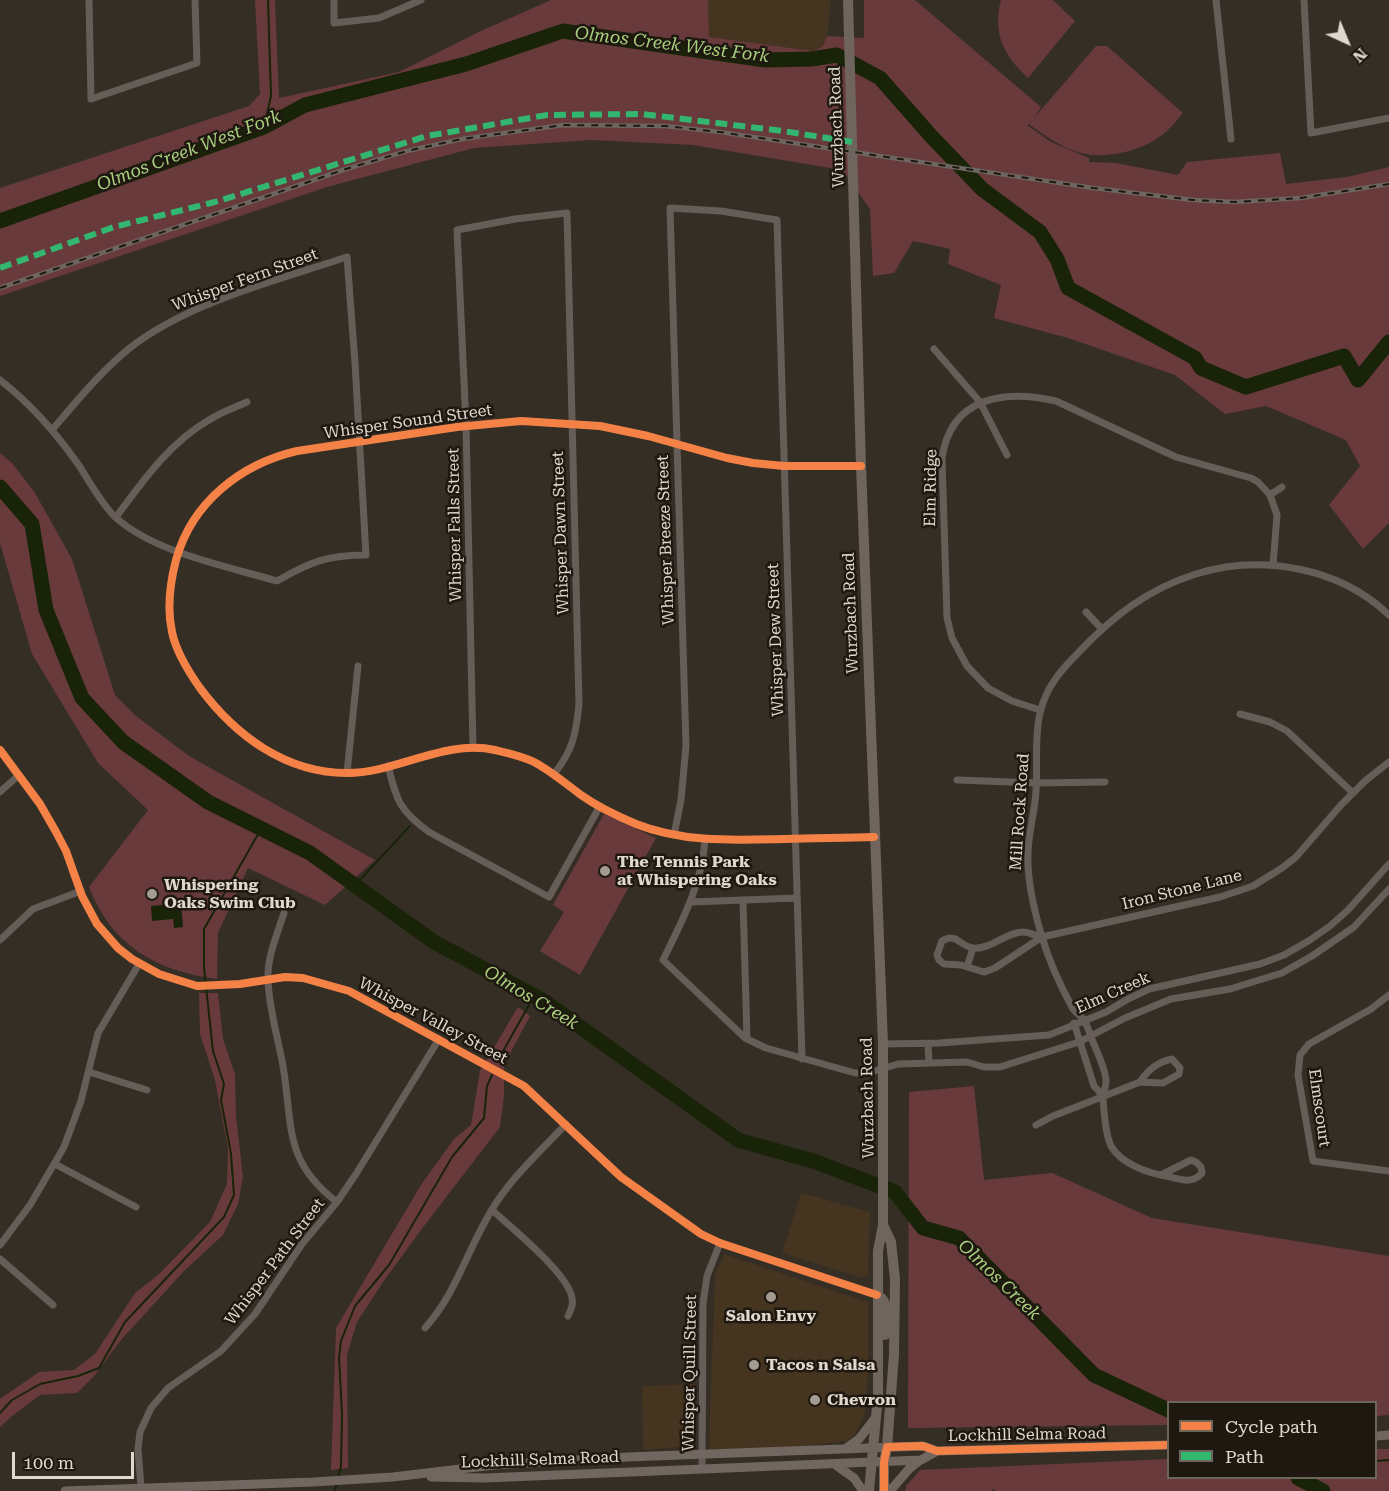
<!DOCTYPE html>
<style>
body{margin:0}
#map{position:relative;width:1389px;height:1491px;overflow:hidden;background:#352e25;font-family:"Roboto Serif",serif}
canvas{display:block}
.legend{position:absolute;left:1167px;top:1401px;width:210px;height:78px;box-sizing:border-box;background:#1e1811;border:2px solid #6c655c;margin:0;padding:8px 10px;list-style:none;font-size:18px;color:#e0d8cd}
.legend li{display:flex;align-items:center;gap:12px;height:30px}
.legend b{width:30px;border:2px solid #6c655c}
.north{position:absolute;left:1317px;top:12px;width:60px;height:60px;-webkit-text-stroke:4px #1e1811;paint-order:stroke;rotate:136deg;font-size:16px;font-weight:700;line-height:24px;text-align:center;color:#e0d8cd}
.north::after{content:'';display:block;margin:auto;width:21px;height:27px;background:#e0d8cd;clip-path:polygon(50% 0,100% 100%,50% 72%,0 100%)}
.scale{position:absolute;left:12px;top:1452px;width:122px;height:27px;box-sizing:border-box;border:3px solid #e0d8cd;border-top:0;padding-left:8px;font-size:18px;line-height:21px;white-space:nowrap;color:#e0d8cd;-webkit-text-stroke:4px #1e1811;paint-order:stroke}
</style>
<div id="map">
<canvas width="1389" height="1491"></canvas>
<ul class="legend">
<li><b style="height:8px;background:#f48246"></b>Cycle path</li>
<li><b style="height:8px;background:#33b770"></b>Path</li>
</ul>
<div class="north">N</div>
<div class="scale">100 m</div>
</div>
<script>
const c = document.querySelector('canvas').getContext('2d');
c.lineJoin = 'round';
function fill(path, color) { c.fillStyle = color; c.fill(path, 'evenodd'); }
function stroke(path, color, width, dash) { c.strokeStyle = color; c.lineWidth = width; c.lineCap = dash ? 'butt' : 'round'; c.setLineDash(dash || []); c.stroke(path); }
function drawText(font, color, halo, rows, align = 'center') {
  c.font = font + ' "Roboto Serif",serif'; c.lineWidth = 5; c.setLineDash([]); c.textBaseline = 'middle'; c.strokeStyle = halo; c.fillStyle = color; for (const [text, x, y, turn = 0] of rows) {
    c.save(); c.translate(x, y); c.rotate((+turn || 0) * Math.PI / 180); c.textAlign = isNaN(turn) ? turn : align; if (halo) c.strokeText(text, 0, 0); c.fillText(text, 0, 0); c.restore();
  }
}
const built = new Path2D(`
 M708 0H831L827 36 823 46 813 51 709 37Z
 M801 1193 870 1212 868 1274 862 1278 782 1253Z
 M724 1254 868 1302V1376L865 1414 855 1434 847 1441 787 1448 709 1449 715 1275Z
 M696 1384 694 1446 643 1450 642 1386Z`);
const green = new Path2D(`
 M255 0H275L279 98 399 72 481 31 551 0H708L709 37 813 51 823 46 827 36 864 38V0H915L1041 107 1034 118 1096 46H1107L1183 113C1178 119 1173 125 1167 131 1146 150 1108 160 1081 153 1062 148 1044 135 1029 124L1027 125 1051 142 1089 158V162L1116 163 1178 175 1187 162 1280 153 1286 184 1347 177 1389 167V523L1363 549 1329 505 1360 466 1346 440 1266 406 1225 414 1175 375 1068 338 994 318 1001 285 948 264 950 249 913 241 894 273 873 276 870 209 842 170 693 145 591 140 474 148 327 187 0 296V188L249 106 260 94Z
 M1001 0H1053L1075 21 1028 78C1004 56 992 33 1001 0Z
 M0 453 12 463 35 493 72 559 115 695 136 716 189 756 375 860 325 905 248 868 218 933 217 979C156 971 112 946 89 887L148 810 98 763 32 654 0 543Z
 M604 814 656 838 580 975 540 951 564 912 553 905Z
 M199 993H218L223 1039 235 1074 236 1117 243 1177 238 1204 223 1235 184 1271 121 1340 94 1376 77 1393 40 1395 12 1416 0 1427V1399L39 1372 74 1370 95 1354 135 1293 158 1275 210 1222 227 1184 228 1148 215 1080 200 1034Z
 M518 1007 530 1016 504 1065V1096L500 1127 421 1230 383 1282 357 1322 347 1355 348 1468 331 1470 336 1328 421 1185 454 1139 471 1125 480 1071Z
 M974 1086 984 1180 1052 1173 1152 1218 1389 1256V1415L1376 1416V1402H1168V1425L908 1428 909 1092Z
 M1376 1449H1389V1491H996L993 1489 991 1491H905L906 1486 920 1470 1168 1459V1478H1376Z`);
const water = new Path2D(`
 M181 903 183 927 174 928 173 919 152 921 151 906Z`);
const stream = new Path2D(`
 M264 127 271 96 268 0
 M355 885 410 826
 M497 1062 534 996
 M0 1413 12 1400 40 1384 78 1376 99 1368 125 1322 224 1217 234 1195 231 1154 221 1100 224 1084 213 1051 204 968V929L261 829
 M1376 1461 1389 1460
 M338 1477 341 1466 342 1415 339 1357 341 1341 355 1306 389 1265 452 1157 484 1118 487 1086 492 1075
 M335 1491 337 1482`);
const river = new Path2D(`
 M0 221 264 127 305 105 466 64 563 31 765 60 811 59 837 55 880 78 931 136 982 189 1040 232 1057 259 1068 288 1195 358 1201 368 1246 387 1344 356 1358 380 1389 342
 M0 487 32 524 46 610 82 698 123 742 208 802 310 853 434 942 544 1001 738 1140 816 1162 895 1192 923 1228 959 1238 1094 1375 1168 1410
 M1298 1478 1323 1491`);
const street = new Path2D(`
 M89 0 91 99 197 63 195 0
 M334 0V23L379 18 421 0
 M1216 0 1231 139
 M1304 0 1311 133 1389 118
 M934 349 980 402 1007 455
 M0 380C30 403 56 433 78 464 90 482 100 502 115 517 155 553 226 566 277 581 310 562 327 555 366 555L355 363 347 257C278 280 189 302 131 347 100 372 77 401 52 430
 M861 466H784L753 463 727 458 648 436 600 426 521 421 457 427 297 451C241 464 192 502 176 560 170 583 167 609 172 632 176 652 188 671 200 688 235 735 285 773 347 773 397 773 444 739 495 750 508 753 522 756 534 762 551 771 566 784 581 795 598 807 617 816 636 824 684 843 735 840 785 839 815 838 844 838 874 837
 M1270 495 1282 487
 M116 517C143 481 169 443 209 420 221 412 234 408 247 402
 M1086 612 1101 628
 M1040 710 1012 701 988 688 967 666 952 638 947 618 942 458C951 397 1004 389 1056 401L1176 457 1251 478 1258 482 1270 495 1277 515 1273 565
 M1240 714 1270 722 1287 731 1353 793
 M473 748 466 425 457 230 515 219 567 213 579 704C576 734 573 750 554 774
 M0 750 40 804 56 832 66 851 82 896 97 924 118 948 132 959 159 974 197 986 240 984 285 977 303 978 349 991 524 1086 621 1177 701 1234 720 1243 877 1295
 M388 766C397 801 399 810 429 832L549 897 600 806
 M347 773 358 666
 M957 780 1037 783 1105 782
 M0 792 19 775
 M674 835 681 800 686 746 670 208 721 211 777 220 802 1059
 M705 840C702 884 682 921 663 960L745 1038 766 1048 855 1073H868L898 1064 967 1062 984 1067H1000L1079 1042 1125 1018 1171 999 1230 989 1282 973 1312 956 1354 927 1389 889
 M743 900 747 1039
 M691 902 797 898
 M284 913C277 935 267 957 268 980 269 1009 278 1038 283 1066 293 1125 283 1161 337 1202
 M1042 937C1036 936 1029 932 1023 932 1006 932 990 950 973 948 959 946 957 932 942 941L937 955 939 960 944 964 961 965 984 972 995 968 1042 937 1220 897 1253 886 1282 868 1296 857 1341 805 1365 781 1389 762
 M0 940 33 909 81 891
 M967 967 973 948
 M1389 995 1371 1009 1309 1044 1300 1055 1298 1075 1313 1161 1389 1171
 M1074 1023 1094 1086 1103 1096
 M883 1044 939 1043 1049 1035 1106 1012 1128 999 1149 989 1260 964 1284 955 1310 940 1330 926 1348 910 1389 864
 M928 1044 929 1062
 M89 1072 147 1090
 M1036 1125 1053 1116 1140 1082 1163 1083 1179 1074 1180 1068 1172 1059C1157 1062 1148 1070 1140 1082
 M55 1164 136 1207
 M1161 1175 1191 1160 1196 1162 1201 1167 1202 1173C1192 1185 1179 1179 1166 1176 1148 1173 1121 1164 1111 1146 1105 1134 1104 1112 1103 1098 1103 1092 1107 1085 1106 1079 1104 1065 1096 1050 1091 1037 1089 1031 1087 1024 1083 1019 1080 1015 1076 1013 1073 1009 1061 987 1049 961 1042 937 1034 910 1027 882 1028 855 1028 833 1035 812 1036 791 1038 765 1034 738 1040 713 1046 687 1061 670 1079 652 1113 616 1148 589 1196 574 1261 554 1339 567 1389 615
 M492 1210C512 1228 563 1270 571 1294 574 1302 572 1308 568 1316
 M0 1245 30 1205 64 1147 81 1101 98 1033 139 964
 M0 1259 53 1305
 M425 1328C454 1296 465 1257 486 1220 505 1183 538 1154 566 1124
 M702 1469 703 1304 707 1276 720 1243
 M141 1487 138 1449 140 1432 151 1408 168 1388 221 1351 255 1314 302 1244 337 1202 356 1174 439 1039`);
const secondary = new Path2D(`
 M1376 1436 1389 1435
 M845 1449 859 1439 876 1417
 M837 1466 854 1478 863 1491
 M431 1477 485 1478 921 1460 937 1451
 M65 1491 313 1482 393 1477 494 1465 627 1457 923 1446 937 1451 1168 1445
 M890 1491 909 1469 919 1461`);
const primary = new Path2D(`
 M848 0 861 466 883 1044V1225L878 1251V1396L869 1491
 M883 1225 891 1242 895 1279 894 1355 887 1447 884 1462V1491
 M877 1295C891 1301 885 1322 885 1335`);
const rail = new Path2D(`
 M0 288 346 169 407 151 462 139 563 125 665 126 720 132 1093 188 1193 200 1234 202 1301 198 1389 184`);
const quiet = new Path2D(`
 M0 268 114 227 215 202 427 136 547 115 642 114 783 131 852 142`);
const cycleway = new Path2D(`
 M861 466H784L753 463 727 458 648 436 600 426 521 421 457 427 297 451C241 464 192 502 176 560 170 583 167 609 172 632 176 652 188 671 200 688 235 735 285 773 347 773 397 773 444 739 495 750 508 753 522 756 534 762 551 771 566 784 581 795 598 807 617 816 636 824 684 843 735 840 785 839 815 838 844 838 874 837
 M0 750 40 804 56 832 66 851 82 896 97 924 118 948 132 959 159 974 197 986 240 984 285 977 303 978 349 991 524 1086 621 1177 701 1234 720 1243 877 1295
 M884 1491V1462L887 1447 923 1446 937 1451 1168 1445`);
const markers = [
 [605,871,6,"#a49c92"],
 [152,894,6,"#a49c92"],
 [771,1297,6,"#a49c92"],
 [754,1365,6,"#a49c92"],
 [815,1400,6,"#a49c92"]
];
const streetNames = [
 ["Wurzbach Road",837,127,-92],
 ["Whisper Fern Street",245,280,-20],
 ["Whisper Sound Street",408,422,-8],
 ["Elm Ridge",931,488,-89],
 ["Whisper Falls Street",455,525,-91],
 ["Whisper Dawn Street",561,533,-92],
 ["Whisper Breeze Street",666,540,-92],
 ["Wurzbach Road",851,613,-92],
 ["Whisper Dew Street",776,640,-92],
 ["Mill Rock Road",1020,812,-86],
 ["Iron Stone Lane",1182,890,-14],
 ["Elm Creek",1113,993,-24],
 ["Whisper Valley Street",433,1021,28],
 ["Wurzbach Road",868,1098,-91],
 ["Elmscourt",1319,1108,82],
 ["Whisper Path Street",275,1262,-53],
 ["Whisper Quill Street",690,1373,-89],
 ["Lockhill Selma Road",1027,1435,-1],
 ["Lockhill Selma Road",540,1460,-2]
];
const poiNames = [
 ["The Tennis Park",617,862],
 ["at Whispering Oaks",617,880],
 ["Whispering",164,885],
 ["Oaks Swim Club",164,903],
 ["Salon Envy",771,1316,"center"],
 ["Tacos n Salsa",766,1365],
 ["Chevron",827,1400]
];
const waterNames = [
 ["Olmos Creek West Fork",672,45,7],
 ["Olmos Creek West Fork",189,151,-21],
 ["Olmos Creek",531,998,31],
 ["Olmos Creek",999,1280,44]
];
fill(built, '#45341f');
fill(green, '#693a3c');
fill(water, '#182307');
stroke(stream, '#182307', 2);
stroke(river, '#182307', 15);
stroke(street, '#665d58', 7);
stroke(secondary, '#716660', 9);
stroke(primary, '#70645e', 10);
stroke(rail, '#6d6660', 4.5);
stroke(rail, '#1e1811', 2, [7]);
stroke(quiet, '#33b770', 6, [12, 6]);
stroke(cycleway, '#f48246', 8);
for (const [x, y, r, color] of markers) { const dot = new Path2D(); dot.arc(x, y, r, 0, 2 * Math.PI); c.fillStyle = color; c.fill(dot); stroke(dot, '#1e1811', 2); }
drawText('16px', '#e0d8cd', '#1e1811', streetNames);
drawText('bold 16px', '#e0d8cd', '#1e1811', poiNames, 'left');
drawText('italic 18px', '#a8cf7b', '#1e1811', waterNames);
</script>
